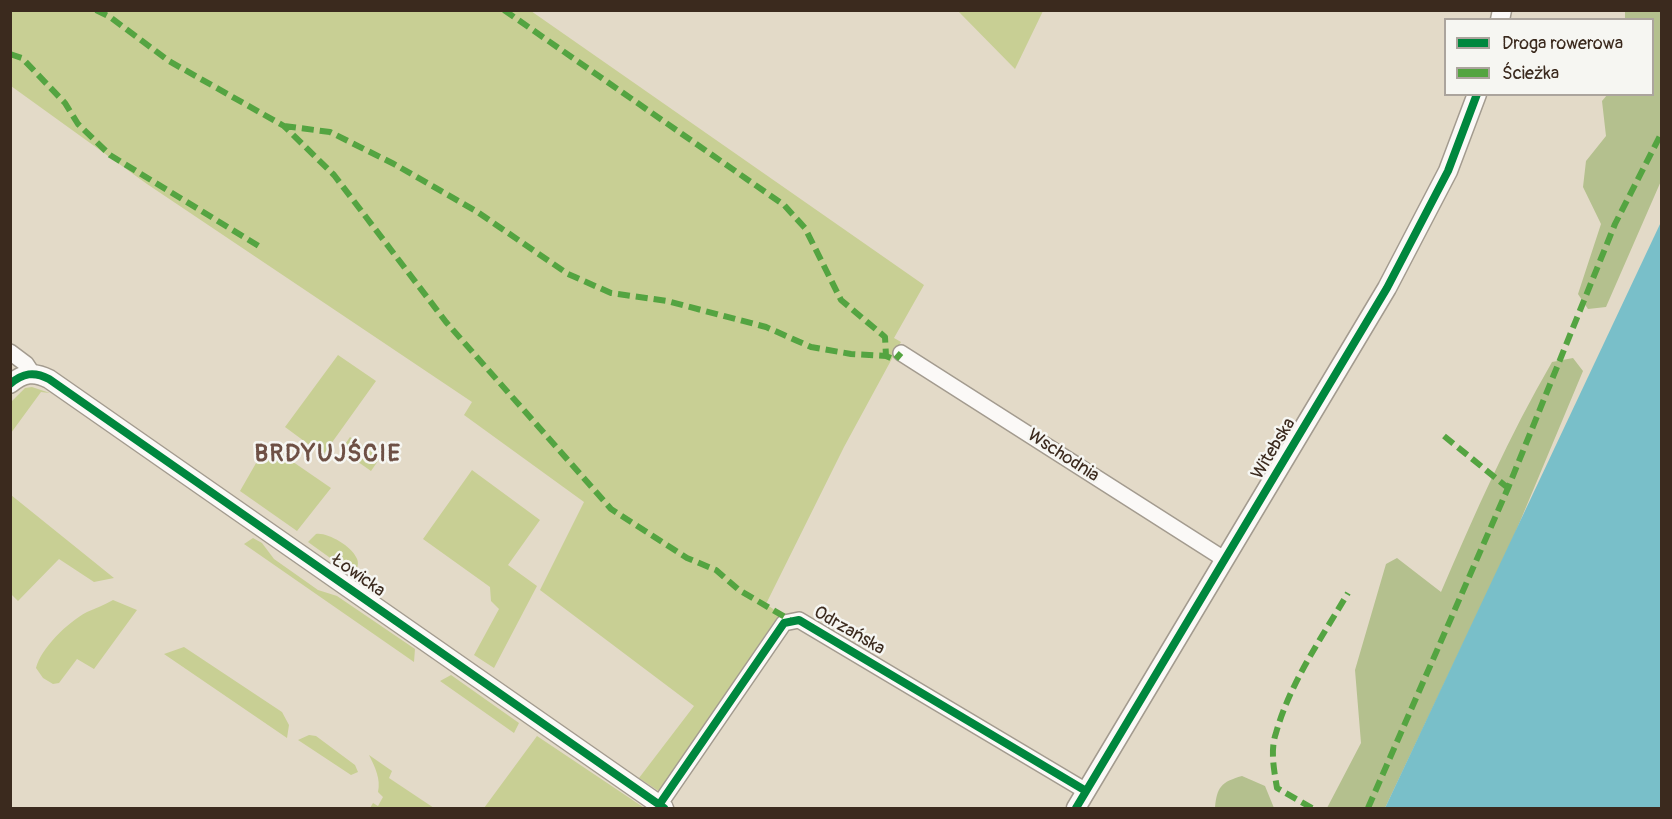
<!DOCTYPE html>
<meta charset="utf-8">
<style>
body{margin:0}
#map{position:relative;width:1672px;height:819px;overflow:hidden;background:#e3dac8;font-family:Pangolin,sans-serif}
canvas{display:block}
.frame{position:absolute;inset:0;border:12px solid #3b2a1e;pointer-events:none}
.legend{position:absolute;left:1444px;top:18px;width:210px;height:78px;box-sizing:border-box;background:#f6f6f2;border:2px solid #aba49d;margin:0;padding:8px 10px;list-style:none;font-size:18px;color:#3b2a1e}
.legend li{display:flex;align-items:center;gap:12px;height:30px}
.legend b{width:30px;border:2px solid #aba49d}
</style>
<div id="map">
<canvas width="1672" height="819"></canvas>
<div class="frame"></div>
<ul class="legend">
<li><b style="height:8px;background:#00873e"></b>Droga rowerowa</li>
<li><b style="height:8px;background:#54a441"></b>Ścieżka</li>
</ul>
</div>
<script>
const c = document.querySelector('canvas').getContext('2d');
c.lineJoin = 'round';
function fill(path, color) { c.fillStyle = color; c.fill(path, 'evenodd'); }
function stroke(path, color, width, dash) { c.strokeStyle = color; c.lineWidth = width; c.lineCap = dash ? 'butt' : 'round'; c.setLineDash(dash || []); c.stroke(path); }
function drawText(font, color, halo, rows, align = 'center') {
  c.font = font + ' Pangolin,sans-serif'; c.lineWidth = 5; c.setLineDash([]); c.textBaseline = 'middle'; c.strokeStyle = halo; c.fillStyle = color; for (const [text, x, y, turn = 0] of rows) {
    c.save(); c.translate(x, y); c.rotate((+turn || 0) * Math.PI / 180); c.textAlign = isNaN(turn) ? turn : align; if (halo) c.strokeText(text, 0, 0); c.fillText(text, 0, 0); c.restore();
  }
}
const green = new Path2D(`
 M11 11H531L924 285 894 338 901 342 844 447 766 604 783 616 774 622 660 792 639 778 694 706 540 590 584 502 464 415 472 402 147 184 11 86Z
 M958 11H1043L1015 69Z
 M338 355 376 381 323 455 285 427Z
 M32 387 50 393 41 392 11 433V402L25 388Z
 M350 437 380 458 371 471 341 450Z
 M267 444 331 488 297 531 240 491Z
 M472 470 540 520 508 565 537 586 494 668 474 655 499 609 491 601 490 587 423 539Z
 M11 495 114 578 94 582 59 559 18 601 11 594Z
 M316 534C327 532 351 546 356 557 360 563 357 569 354 575L308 542Z
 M253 538 262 543 274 559 318 590 337 596 415 649 414 662 244 544Z
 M113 600 137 610 94 669 77 659 59 683 53 684 43 678 36 668C41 648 68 622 87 612 96 608 104 605 113 600Z
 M184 647 282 712 289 725 287 738 164 654Z
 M451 675 519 723 514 733 440 681Z
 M309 735 316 736 355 765 358 772 351 775 298 740Z
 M537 736 643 807V808H484Z
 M369 755 392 771 389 778 434 808H370L373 803 378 806 383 797 378 792C381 779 375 767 369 755Z`);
const forest = new Path2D(`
 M1625 11H1661V181L1606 307 1588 309 1578 294 1601 224 1583 187 1586 161 1606 136 1602 101 1607 95 1652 94V20L1625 19Z
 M1573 358 1583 371 1511 543 1385 808H1327L1361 743 1355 670 1386 564 1397 558 1441 592C1475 513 1509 436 1552 362Z
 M1242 776 1265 786 1274 808H1215C1217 787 1221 782 1242 776Z`);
const water = new Path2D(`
 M1661 222V808H1385Z`);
const minor = new Path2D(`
 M10 352 26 364 32 373
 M901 353 1224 559
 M659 805 784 623 799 620 1086 791`);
const tertiary = new Path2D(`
 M1500 20 1502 10
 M10 384C23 373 34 371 49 379L664 808
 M1076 808 1387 288 1448 171 1477 94`);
const quiet = new Path2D(`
 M96 10 110 17 169 61 284 126 334 175 446 322 611 509 687 558 716 570 739 590 790 620
 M504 10 784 205 805 228 841 300 885 337 886 356
 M10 54 22 58 65 103 78 124 110 155 262 248
 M284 126 330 132 394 164 476 211 568 274 611 293 667 301 766 327 811 347 851 354 886 356 895 360 901 353
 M1444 436 1508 488
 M1312 808 1277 788C1274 770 1270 750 1276 733 1290 683 1322 637 1348 593
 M1368 808 1508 488 1615 224 1662 132`);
const cycleway = new Path2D(`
 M10 384C23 373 34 371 49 379L664 808
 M659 805 784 623 799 620 1086 791
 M1076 808 1387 288 1448 171 1477 94`);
const streetNames = [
 ["Witebska",1274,449,-59],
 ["Wschodnia",1063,456,33],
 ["Łowicka",358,576,35],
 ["Odrzańska",849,631,30]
];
const districtNames = [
 ["BRDYUJŚCIE",328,455]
];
fill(green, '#c8cf94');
fill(forest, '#b4c08e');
fill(water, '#79bfc9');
stroke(minor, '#a39b8f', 18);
stroke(tertiary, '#a39b8f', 21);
stroke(minor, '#fbf9f7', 15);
stroke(tertiary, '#fbf9f7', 18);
stroke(quiet, '#54a441', 6, [12, 6]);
stroke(cycleway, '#00873e', 8);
drawText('18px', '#3b2a1e', '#f6f6f2', streetNames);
c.letterSpacing = '1.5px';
drawText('bold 24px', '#6e5045', '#f6f6f2', districtNames);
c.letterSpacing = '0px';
</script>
